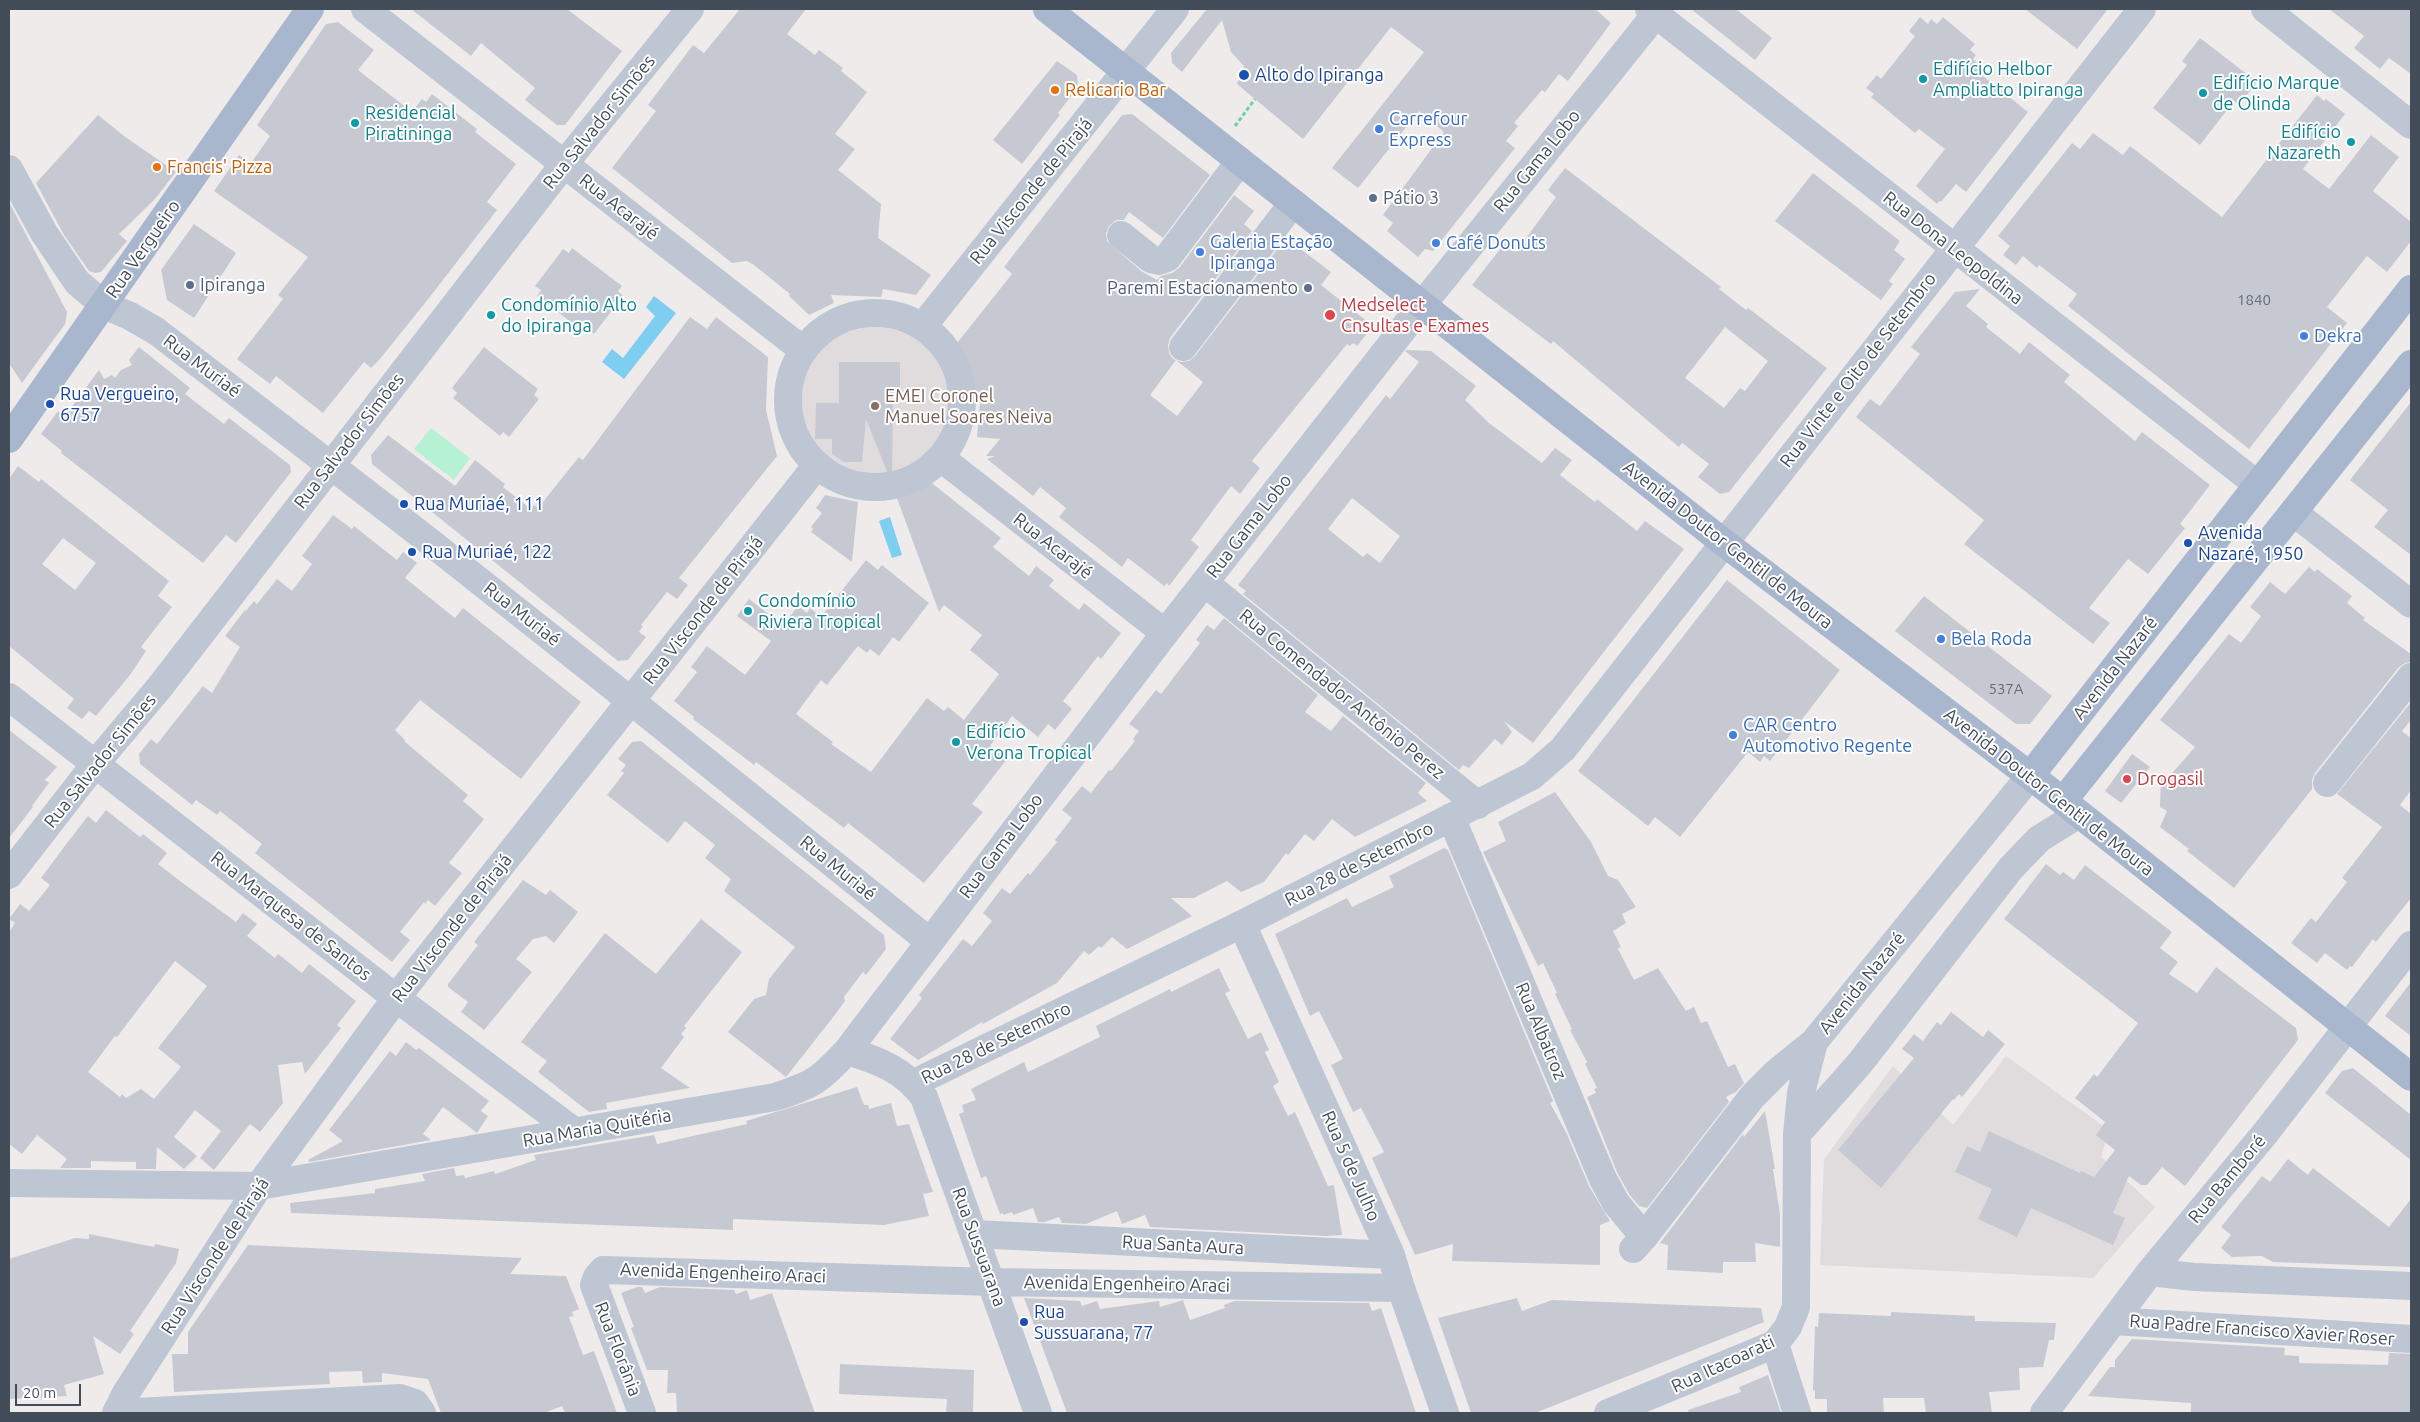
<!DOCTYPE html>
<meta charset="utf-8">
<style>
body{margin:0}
#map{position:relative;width:2420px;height:1422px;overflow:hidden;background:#efebeb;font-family:Ubuntu,sans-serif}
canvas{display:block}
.frame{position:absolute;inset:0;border:10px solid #434d5a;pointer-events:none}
.scale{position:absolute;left:15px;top:1384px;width:66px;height:22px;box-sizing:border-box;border:2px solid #434d5a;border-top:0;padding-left:6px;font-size:15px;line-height:18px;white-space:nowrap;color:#434d5a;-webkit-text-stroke:4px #fff;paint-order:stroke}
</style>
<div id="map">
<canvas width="2420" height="1422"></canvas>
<div class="frame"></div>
<div class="scale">20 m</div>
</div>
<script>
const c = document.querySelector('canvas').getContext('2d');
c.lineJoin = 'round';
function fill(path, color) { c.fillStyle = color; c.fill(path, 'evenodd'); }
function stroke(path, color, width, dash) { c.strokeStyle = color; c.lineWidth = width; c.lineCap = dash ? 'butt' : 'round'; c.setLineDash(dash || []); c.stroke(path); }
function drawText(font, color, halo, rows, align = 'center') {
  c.font = font + ' Ubuntu,sans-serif'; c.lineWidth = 4; c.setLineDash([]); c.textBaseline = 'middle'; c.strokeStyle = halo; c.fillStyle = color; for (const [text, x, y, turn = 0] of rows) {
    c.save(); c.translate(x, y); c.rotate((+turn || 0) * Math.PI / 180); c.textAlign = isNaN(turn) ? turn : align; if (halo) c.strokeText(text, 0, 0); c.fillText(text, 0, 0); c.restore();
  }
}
const education = new Path2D(`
 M802 400a73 73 0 1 1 146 0a73 73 0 1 1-146 0Z
 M2006 1056 2109 1130 2101 1157 2155 1207 2093 1278 1820 1265 1824 1159 1893 1066 1953 1125Z`);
const green = new Path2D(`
 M431 428 470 458 454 480 414 449Z`);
const water = new Path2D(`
 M654 296 676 313 624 379 602 362 612 349 623 358 655 316 646 307Z
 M890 517 902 555 892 558 879 521Z`);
const building = new Path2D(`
 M411 9H567L622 51 565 125H557L525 100 535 88 481 43 471 56Z
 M740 9H806L787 34 815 55 819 50 843 68 841 71 867 92 835 134 855 149 838 170 881 204 878 238 931 275 916 295 883 289 881 297 831 295 834 303 809 315 789 296 790 294 754 265 747 261 732 263 612 168 656 111 648 105 693 45 704 53Z
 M1207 9H1595L1611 23 1568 81 1559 74 1545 92 1542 90 1514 123 1518 126 1506 141 1515 148 1433 251 1425 249 1418 257 1387 231 1393 223 1383 215 1444 132 1419 111 1358 188 1332 168 1424 52 1391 27 1303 139 1237 84 1244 66 1231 52 1222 20 1182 72 1172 63 1171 53Z
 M1691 9H1736L1772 38 1755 60Z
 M2025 9H2108L2077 49Z
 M2329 9H2411V74L2389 58 2380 69 2354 48 2364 36Z
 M1920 17 1928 24 1931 19 1937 24 1943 17 1975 44 1970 50 1976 55 1973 59 1982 67 1978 72 2028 112 1966 192 1956 184 1941 202 1939 201 1937 204 1916 186 1945 149 1919 129 1915 133 1871 97 1874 94 1866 88 1877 75 1881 79 1915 36 1909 31Z
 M338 22 374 50 358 70 412 112 422 99 426 102 432 94 477 129 475 132 516 164 487 202 497 210 429 298 380 359 371 368 364 362 323 413 276 376 270 384 237 359 283 299 278 295 308 257 214 191 239 155 251 163 270 136 257 125 326 24Z
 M2200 38 2257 82 2239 105 2234 101 2200 145 2153 108 2187 65 2182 61Z
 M1057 61 1077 75 1078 87 1058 113 1060 115 1022 164 993 140Z
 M2317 95 2324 101 2326 99 2345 114 2303 169 2329 189 2371 135 2399 157 2373 191 2411 222V241L2387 272 2367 256 2327 307 2347 323 2249 449 2068 306 2077 294 2039 265 2037 268 2023 256 2016 265 2003 255 2010 246 1998 236 2072 143 2080 149 2093 133 2123 155 2130 146 2222 217Z
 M1132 114 1210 175 1163 238 1129 212 1124 220H1116L1109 226 1106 233 1107 241 1141 271 1157 280 1161 276 1172 273 1179 268 1234 195 1254 211 1244 224 1252 231 1170 338 1168 345 1169 353 1173 359 1181 362 1189 361 1195 356 1286 238 1331 272 1321 285 1373 326 1357 346 1353 343 1350 346 1347 344 1252 461 1260 468 1240 494 1231 486 1191 540 1199 547 1169 586 1167 583 1164 586 1128 558 1122 567 1059 517 1066 508 1040 487 1033 496 987 459 995 456H986L1000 439 977 437 980 403 968 404 963 370 968 369 957 343 1012 274 1004 267 1122 115ZM1176 360 1203 382 1177 416 1150 395Z
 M98 115 124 136 176 172 155 199 119 234 127 241 101 272 95 273 89 271 64 235 36 183Z
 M1565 168 1721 287 1719 289 1746 310 1748 308 1827 368 1729 492 1720 494 1698 477 1709 464 1682 443 1679 447 1553 341 1551 344 1472 285 1505 243 1516 252 1556 197 1548 190ZM1725 327 1768 361 1745 391 1740 388 1724 408 1685 378Z
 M1813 173 1900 241 1894 250 1905 259 1889 281 1893 284 1881 300 1775 221Z
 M9 202 67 312 65 324 22 383 9 363Z
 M194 224 236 253 194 318 167 300 161 270Z
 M572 248 622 286 618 291 623 296 594 334 588 329 585 333 537 296 541 290 535 286 563 249 569 253Z
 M1980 289 1966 306 1988 324 1986 327 2020 354 2029 342 2070 375 2064 382 2135 441 2142 432 2210 485 2180 524 2185 528 2148 574 2128 559 2089 608 2110 623 2093 644 1964 544 1984 520 1856 417 1870 399 1880 406 1920 354 1911 347 1955 292Z
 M690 317 707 329 716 317 768 357 766 410 777 456 679 578 688 585 677 599 667 592 641 625 643 626 639 632 646 637 628 660 618 661 372 464 371 455 388 435 455 486 475 460 505 484 503 487 531 509 534 505 538 508 579 457 583 460Z
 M139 347 190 388 185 394 224 424 229 418 290 465 291 472 236 543 226 535 203 563 61 453 62 451 41 434 58 411 65 416 99 370 104 379 112 375 115 378 121 370 132 365 129 360Z
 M484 347 538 389 534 395 539 399 509 437 503 432 500 436 453 398 457 393 452 388Z
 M1407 350 1431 351 1476 386 1465 400 1489 423 1542 463 1555 448 1572 460 1560 475 1595 502 1597 499 1637 531 1645 521 1684 549 1533 743 1504 721 1512 732 1502 745 1495 739 1469 768 1463 765 1459 770 1243 594 1246 591 1238 585 1386 395 1390 399 1419 362 1405 351ZM1352 498 1400 536 1380 563 1367 553 1363 557 1328 529Z
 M839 362H900V391H893L892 484 866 419 862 462H844L832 454V439H815L816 403H839Z
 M2411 402V555L2374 527 2388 510 2350 480Z
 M18 466 39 482 41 479 169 581 158 596 172 607 141 647 146 651 130 675 96 716 89 711 82 719 67 708 74 699 9 646V479ZM63 538 96 563 75 590 42 564Z
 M928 480 1001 538 993 547 1029 576 1036 566 1054 580 1049 586 1079 610 1084 603 1121 633 1101 659 1098 656 1063 701 1072 709 1055 730 1048 724 1038 737 1012 716 990 746 1007 759 972 804 983 812 924 883 848 823 844 828 756 762 754 765 693 719 694 717 674 701 697 672 691 667 707 646 745 675 771 641 737 616 749 599 783 625 798 606 807 613 810 608 821 617 866 560 878 570 882 565 929 603 899 642 893 637 879 656 870 649 867 653 858 646 827 685 821 680 796 714 833 742 831 744 871 772 927 698 944 711 948 707 964 720 999 674 970 650 982 635 944 605 939 612 895 493Z
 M825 495 858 502 852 562 811 532 813 529 811 527 822 513 816 508Z
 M333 515 352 529 354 526 397 560 403 552 417 563 405 578 455 618 463 608 581 702 521 779 420 700 395 730 405 740 404 741 468 795 463 801 484 819 449 863 462 873 435 906 428 900 425 904 424 902 400 932 410 940 392 962 255 853 262 844 220 811 217 815 196 800 192 805 140 764 139 754 151 739 157 744 203 686 212 693 240 647 225 636 245 610 246 611 254 601 257 604 277 579 292 591 312 564 302 556Z
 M2309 567 2315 572 2317 569 2352 596 2347 603 2365 618 2363 620 2411 654V662L2405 663 2399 667 2315 773 2312 780V789L2234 888 2187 851 2189 849 2160 827 2167 811 2160 807 2161 775 2167 779 2195 747 2160 720 2229 634 2241 643 2261 616 2250 607 2270 582 2285 594Z
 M1727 580 1840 670 1770 761 1764 756 1760 762 1748 752 1680 837 1655 817 1648 826 1578 771Z
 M1924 596 2052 696 2030 724H2016L1895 631Z
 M1224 618 1318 695 1305 712 1331 731 1343 716 1426 783 1418 793 1427 801 1355 837 1332 819 1314 841 1305 834 1288 855 1286 853 1264 882 1241 892 1227 881 1194 898H1171L1192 916 1127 949 1112 937 1101 948 1099 946 1089 955 1084 951 1057 983 983 1024 982 1022 918 1060 890 1039 922 998 919 995 963 939 972 946 992 921 983 913 1002 888 1010 894 1028 873 1030 875 1057 842 1055 840 1072 818 1062 810 1082 786 1091 793 1109 770 1111 771 1135 741 1133 739 1139 731 1129 724 1156 690 1161 694 1200 643 1196 640 1207 625 1214 630Z
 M2411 702V720L2402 731 2411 738V790L2400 805 2411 814V898L2376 942 2373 939 2352 967 2350 966 2347 970 2325 953 2317 963 2291 943 2311 918 2316 922 2347 882 2342 878 2382 827 2337 794Z
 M9 730 57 767 45 780 49 783 32 806 33 807 9 838Z
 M641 741 884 935 886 949 866 975 863 972 844 997 845 1001 834 1016 786 1077 728 1032 754 999 766 995 769 979 795 947 724 891 731 879 705 858 715 845 685 821 668 843 607 795 624 773 621 771 626 765 618 759 632 742Z
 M2132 754 2150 767 2121 803 2105 791Z
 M1555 792 1591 842 1608 876 1618 880 1636 907 1622 914 1626 923 1613 931 1621 947 1618 949 1634 980 1658 968 1686 1011 1694 1007 1701 1023 1707 1021 1728 1067 1735 1064 1744 1083 1736 1092 1726 1097 1729 1102 1647 1208 1639 1206 1629 1194 1617 1172 1587 1097 1596 1093 1594 1089 1597 1088 1585 1064 1587 1062 1570 1030 1572 1029 1555 994 1557 993 1543 963 1538 966 1483 852 1506 841 1498 822Z
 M106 810 140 837 143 834 167 853 158 864 184 884 236 922 243 913 257 924 247 936 275 958 278 954 302 973 309 964 356 1001 337 1025 341 1028 305 1074 302 1062 278 1065 283 1103 260 1132 250 1124 214 1170 200 1158 221 1131 195 1110 174 1137 197 1156 184 1169 157 1147 156 1169H136V1162L91 1161V1168H60L67 1159 37 1135 22 1154 9 1144V932L15 923 9 919 20 904 29 911 50 885 41 878 64 847 88 816 96 823ZM175 961 207 986 158 1048 181 1067 154 1099 141 1089 126 1098 122 1094 120 1097 88 1072 115 1036 117 1037Z
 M1444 848 1448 850 1553 1101 1550 1103 1566 1132 1589 1186 1610 1221 1600 1225V1265L1452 1261 1453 1244 1415 1255 1372 1158 1384 1152 1361 1108 1353 1112 1331 1065 1343 1059 1319 1011 1310 1016 1275 934 1347 898 1352 907 1394 887 1389 876Z
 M2046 864 2060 875 2063 872 2074 880 2085 865 2172 932 2160 948 2178 962 2169 974 2197 993 2216 967 2296 1028 2298 1040 2185 1186 2162 1167 2147 1185H2141L2129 1176 2113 1213 2125 1218 2113 1245 2031 1208 2017 1237 1978 1219 1992 1189 1955 1172 1967 1146 1980 1152 1989 1131 2080 1173 2081 1171 2094 1177 2115 1150 2096 1135 2105 1122 2075 1098 2094 1074 2097 1077 2138 1023 2004 919Z
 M523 880 546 895 550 890 578 912 554 943 546 936 533 939 516 959 532 972 484 1030 461 1012 468 1002 448 987V984L478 945 474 942Z
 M701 919 742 952 684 1026 686 1028 681 1034 684 1037 661 1068 690 1088 606 1103 607 1109 589 1112 538 1072 547 1061 521 1042 605 933 656 974Z
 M1219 968 1230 991 1225 993 1248 1039 1261 1032 1269 1050 1265 1052 1279 1082 1273 1086 1288 1116 1295 1112 1328 1186 1334 1185 1342 1235 1326 1236 1150 1227 1145 1215 1122 1224 1117 1211 1086 1224 1062 1223 1059 1217 1045 1222H1038L1033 1208 1013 1215 1012 1212 1003 1215V1213L1000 1214 986 1176 981 1178 959 1114 964 1112 962 1105 976 1100 971 1089 1024 1062 1028 1072 1100 1037 1096 1026 1170 989 1171 992Z
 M2411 982V1036L2385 1016Z
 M1951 1012 1983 1037 1988 1030 2005 1044 1962 1097 1959 1094 1954 1100 1953 1099 1881 1188 1838 1150 1914 1058 1902 1049 1914 1034 1923 1041 1937 1022 1941 1025Z
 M406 1042 416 1050 419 1048 489 1101 481 1111 488 1116 477 1133 443 1107 423 1134 431 1140 309 1162 308 1160 343 1141 329 1130 390 1051 396 1056Z
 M2353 1068 2411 1115V1160L2325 1093 2342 1071Z
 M857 1087 864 1105H868L869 1109 891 1103 897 1126 909 1124 933 1192 923 1194 929 1216 884 1225 733 1219V1230L291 1213 290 1203 375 1193V1189L425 1181 422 1174 454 1168 456 1176 464 1175 465 1178 494 1171 495 1174 536 1160 534 1155 654 1135 657 1144 747 1124 746 1121Z
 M1765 1111 1775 1169H1773L1780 1214V1247L1755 1243 1756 1262H1723V1273L1667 1270 1668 1245 1660 1243 1743 1134 1744 1137Z
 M2288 1159 2308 1175 2313 1168 2389 1227 2411 1199V1267L2273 1262 2262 1256 2232 1257 2221 1248 2231 1235 2221 1227 2262 1176 2270 1182Z
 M89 1234 154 1247 155 1244 179 1249 176 1263 130 1331 134 1334 120 1354 93 1336 104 1374 64 1385 67 1396 9 1399V1259L75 1238 89 1239Z
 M248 1245 522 1258 510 1274 566 1276 579 1309 572 1312 574 1316 569 1317 583 1355 594 1351 617 1413H565L562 1406 544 1413H441L428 1379 382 1373V1382L363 1383 362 1371 329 1372 330 1384 174 1392 172 1354H188V1332Z
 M637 1287H642L645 1293 660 1287 734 1290 736 1294 747 1290 750 1300 772 1293 815 1413H677L676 1393H667L668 1370H647L631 1328 634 1327 621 1293Z
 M1024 1298 1080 1301 1082 1306 1097 1301 1100 1309 1159 1301 1160 1307 1183 1300 1190 1320 1225 1308 1224 1305 1234 1301 1369 1303 1372 1311 1381 1308 1416 1413H1067Z
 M1517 1298 1522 1311 1552 1300 1761 1308 1764 1322 1535 1413H1471L1438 1318Z
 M1891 1312 1975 1316V1321L2056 1323 2054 1340H2049L2043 1367 2019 1368 2020 1390 1989 1392 1992 1413H1926L1924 1398H1883L1884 1413H1827V1399H1815V1390H1813L1815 1326 1818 1327 1819 1313 1891 1316Z
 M2132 1339 2285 1348 2284 1355 2299 1356V1363L2388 1365 2389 1353 2411 1354V1413H2191V1403L2088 1396 2110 1367H2115V1360Z
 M840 1364 974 1370 973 1413H946L947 1399 839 1394Z
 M1768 1375 1781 1413H1689L1688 1410 1741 1392 1739 1387Z`);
const path = new Path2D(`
 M1235 126 1255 99`);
const minor = new Path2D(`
 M365 9 803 350
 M1649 9 2258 485
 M2265 9 2411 125
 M9 169 44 233 77 282 104 305 130 316 156 331 425 538 631 701 929 941
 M1121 235 1151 259 1159 261 1167 258 1240 161
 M788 400a87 87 0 1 1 174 0a87 87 0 1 1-174 0Z
 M923 326 1175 9
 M1183 347 1293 203
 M941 458 1165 633
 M2293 512 2411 604
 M1205 583 1478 805
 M9 697 396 998 575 1132
 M2327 783 2411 677
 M1451 817 1603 1179 1616 1203 1644 1237
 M9 875 95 764 159 688 564 164 690 9
 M1242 924 1391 1255 1401 1288 1445 1413
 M847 1051C878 1060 904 1070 924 1097L1038 1413
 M914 1083 1242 924 1532 776 1563 749 2142 9
 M1797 1134 1860 1063 2011 868 2039 839 2079 814
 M9 1183 259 1186 775 1097C813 1085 820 1080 847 1051L1165 633 1422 305 1660 9
 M975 1234 1391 1255
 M1633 1249 1644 1237 1752 1097 1777 1072 1814 1042
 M2150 1272 2194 1277 2411 1286
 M2113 1321 2411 1339
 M1775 1344 1797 1413
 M116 1413 126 1393 259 1186 396 998 817 465
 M117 1413 400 1398 415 1403 422 1413
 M642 1413 594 1285 597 1277 603 1270 992 1282 1401 1288
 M1608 1413 1775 1344 1788 1327 1796 1307 1797 1134 1801 1093 1814 1042 2030 776
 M2044 1413 2150 1272 2267 1131 2411 945`);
const major = new Path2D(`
 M1047 9 1723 542 2063 801 2411 1077
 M9 439 310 9
 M2030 776 2411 289
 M2063 801 2411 364`);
const markers = [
 [1244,75,6,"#1a4fb4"],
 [1923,79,5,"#0f9aa8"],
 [1055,90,5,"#e8710a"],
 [2203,93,5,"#0f9aa8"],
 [355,123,5,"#0f9aa8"],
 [1379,129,5,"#3f7fe0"],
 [2351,142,5,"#0f9aa8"],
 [157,167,5,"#e8710a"],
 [1373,198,5,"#5c6f8a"],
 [1436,243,5,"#3f7fe0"],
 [1200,252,5,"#3f7fe0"],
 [190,285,5,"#5c6f8a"],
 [1308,288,5,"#5c6f8a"],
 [491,315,5,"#0f9aa8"],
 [1330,315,6,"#e0444e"],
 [2304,336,5,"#3f7fe0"],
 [50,404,5,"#1a4fb4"],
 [875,406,5,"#8d6e63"],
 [404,504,5,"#1a4fb4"],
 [2188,543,5,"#1a4fb4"],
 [412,552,5,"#1a4fb4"],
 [748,611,5,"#0f9aa8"],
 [1941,639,5,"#3f7fe0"],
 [1733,735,5,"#3f7fe0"],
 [956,742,5,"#0f9aa8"],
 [2127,779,5,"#e0444e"],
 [1024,1322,5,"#1a4fb4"]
];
const numberNames = [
 ["1840",2254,300],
 ["537A",2006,689]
];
const cultureNames = [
 ["Edifício Helbor",1933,69],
 ["Ampliatto Ipiranga",1933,90],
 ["Edifício Marque",2213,83],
 ["de Olinda",2213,104],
 ["Residencial",365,113],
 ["Piratininga",365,134],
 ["Edifício",2341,132,"right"],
 ["Nazareth",2341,153,"right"],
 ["Condomínio Alto",501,305],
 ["do Ipiranga",501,326],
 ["Condomínio",758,601],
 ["Riviera Tropical",758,622],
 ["Edifício",966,732],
 ["Verona Tropical",966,753]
];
const transitNames = [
 ["Alto do Ipiranga",1255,75],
 ["Rua Vergueiro,",60,394],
 ["6757",60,415],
 ["Rua Muriaé, 111",414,504],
 ["Avenida",2198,533],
 ["Nazaré, 1950",2198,554],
 ["Rua Muriaé, 122",422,552],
 ["Rua",1034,1312],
 ["Sussuarana, 77",1034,1333]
];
const foodNames = [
 ["Relicario Bar",1065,90],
 ["Francis' Pizza",167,167]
];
const shopNames = [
 ["Carrefour",1389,119],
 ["Express",1389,140],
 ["Galeria Estação",1210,242],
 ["Ipiranga",1210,263],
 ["Café Donuts",1446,243],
 ["Dekra",2314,336],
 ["Bela Roda",1951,639],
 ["CAR Centro",1743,725],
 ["Automotivo Regente",1743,746]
];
const streetNames = [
 ["Rua Salvador Simões",599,122,-51],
 ["Rua Gama Lobo",1537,161,-51],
 ["Rua Visconde de Pirajá",1031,191,-51],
 ["Rua Acarajé",619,207,38],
 ["Rua Dona Leopoldina",1953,248,38],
 ["Rua Vergueiro",143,249,-55],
 ["Rua Muriaé",202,366,37],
 ["Rua Vinte e Oito de Setembro",1858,370,-52],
 ["Rua Salvador Simões",349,441,-52],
 ["Rua Gama Lobo",1249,526,-52],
 ["Avenida Doutor Gentil de Moura",1728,545,38],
 ["Rua Acarajé",1053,546,38],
 ["Rua Visconde de Pirajá",703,610,-52],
 ["Rua Muriaé",522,614,38],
 ["Avenida Nazaré",2115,668,-52],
 ["Rua Comendador Antônio Perez",1342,694,39],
 ["Rua Salvador Simões",100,761,-51],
 ["Avenida Doutor Gentil de Moura",2049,792,38],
 ["Rua Gama Lobo",1001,846,-53],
 ["Rua 28 de Setembro",1359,864,-27],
 ["Rua Muriaé",838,868,39],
 ["Rua Marquesa de Santos",291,916,38],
 ["Rua Visconde de Pirajá",452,928,-52],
 ["Avenida Nazaré",1862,983,-51],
 ["Rua Albatroz",1541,1031,67],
 ["Rua 28 de Setembro",996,1043,-26],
 ["Rua Maria Quitéria",597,1128,-10],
 ["Rua 5 de Julho",1351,1166,66],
 ["Rua Bamboré",2227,1179,-50],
 ["Rua Santa Aura",1183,1245,3],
 ["Rua Sussuarana",979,1247,70],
 ["Rua Visconde de Pirajá",215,1256,-57],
 ["Avenida Engenheiro Araci",723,1273,2],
 ["Avenida Engenheiro Araci",1127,1284,1],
 ["Rua Padre Francisco Xavier Roser",2262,1330,4],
 ["Rua Florânia",618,1349,69],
 ["Rua Itacoarati",1723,1364,-25]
];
const serviceNames = [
 ["Pátio 3",1383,198],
 ["Ipiranga",200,285],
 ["Paremi Estacionamento",1298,288,"right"]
];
const healthNames = [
 ["Medselect",1341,305],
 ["Cnsultas e Exames",1341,326],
 ["Drogasil",2137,779]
];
const educationNames = [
 ["EMEI Coronel",885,396],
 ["Manuel Soares Neiva",885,417]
];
fill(education, '#e0dcdd');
fill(green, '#b5f1d2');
fill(water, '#7ecef1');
fill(building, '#c7c9d2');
stroke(path, '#6bd1a9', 3, [4, 2.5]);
stroke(minor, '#bdc6d2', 28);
stroke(major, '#a8b7cd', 28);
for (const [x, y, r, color] of markers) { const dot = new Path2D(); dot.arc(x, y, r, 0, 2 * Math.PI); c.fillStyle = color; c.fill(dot); stroke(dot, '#fff', 2); }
drawText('15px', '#646c78', null, numberNames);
drawText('18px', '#0d838f', '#fff', cultureNames, 'left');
drawText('18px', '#164399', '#fff', transitNames, 'left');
drawText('18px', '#c56008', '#fff', foodNames, 'left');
drawText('18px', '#366cbe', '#fff', shopNames, 'left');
drawText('18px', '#434d5a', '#fff', streetNames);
drawText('18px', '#4e5e75', '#fff', serviceNames, 'left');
drawText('18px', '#be3a42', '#fff', healthNames, 'left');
drawText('18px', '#785e54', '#fff', educationNames, 'left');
</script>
